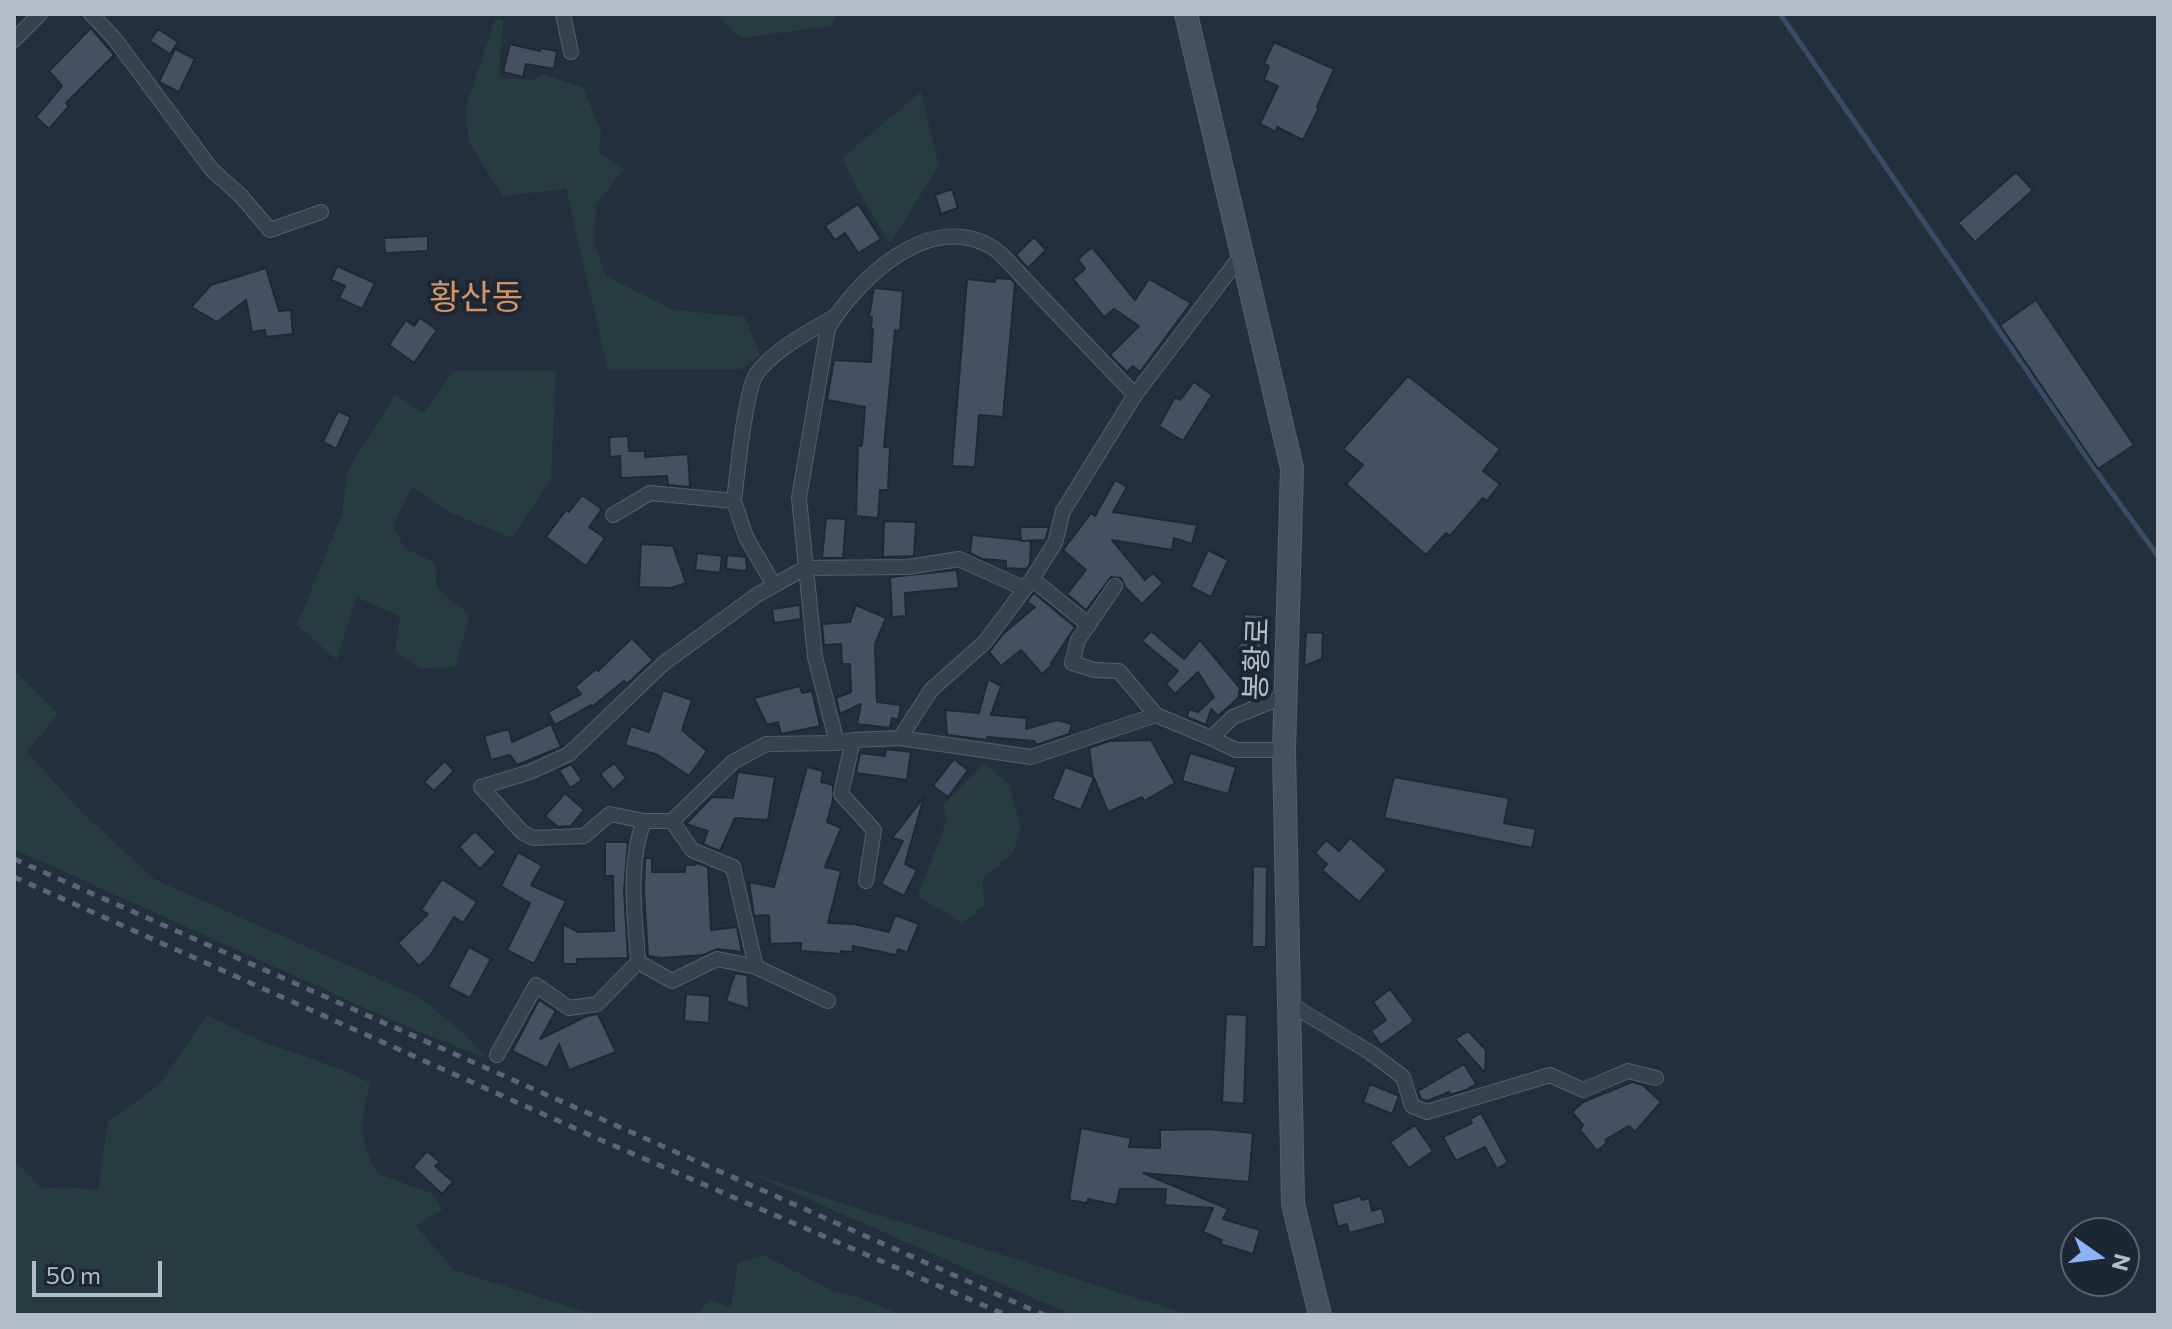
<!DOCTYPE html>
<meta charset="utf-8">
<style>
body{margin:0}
#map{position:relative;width:2172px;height:1329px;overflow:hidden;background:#242f3e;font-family:Commissioner,sans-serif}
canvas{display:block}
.frame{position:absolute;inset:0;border:16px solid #b4bcc9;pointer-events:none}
.north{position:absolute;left:2060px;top:1217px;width:80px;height:80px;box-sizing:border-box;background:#1d2633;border:2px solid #59626f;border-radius:50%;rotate:104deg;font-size:22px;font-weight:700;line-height:32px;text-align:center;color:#b4bcc9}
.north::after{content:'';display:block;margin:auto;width:28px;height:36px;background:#8ab4f8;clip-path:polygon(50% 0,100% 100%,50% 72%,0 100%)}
.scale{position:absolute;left:32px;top:1261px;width:130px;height:36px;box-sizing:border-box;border:4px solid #b4bcc9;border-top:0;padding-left:10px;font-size:24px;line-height:28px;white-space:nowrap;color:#b4bcc9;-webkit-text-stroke:6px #1d2633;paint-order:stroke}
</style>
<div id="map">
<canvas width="2172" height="1329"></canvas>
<div class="frame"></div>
<div class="north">N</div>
<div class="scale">50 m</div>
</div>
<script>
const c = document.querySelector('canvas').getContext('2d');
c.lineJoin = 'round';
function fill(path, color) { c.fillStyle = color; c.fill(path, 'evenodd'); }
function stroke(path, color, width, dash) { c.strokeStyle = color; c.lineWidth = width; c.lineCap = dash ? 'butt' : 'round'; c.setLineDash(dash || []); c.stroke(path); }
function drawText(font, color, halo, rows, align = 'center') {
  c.font = font + ' Commissioner,"Noto Sans KR",sans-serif'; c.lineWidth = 8; c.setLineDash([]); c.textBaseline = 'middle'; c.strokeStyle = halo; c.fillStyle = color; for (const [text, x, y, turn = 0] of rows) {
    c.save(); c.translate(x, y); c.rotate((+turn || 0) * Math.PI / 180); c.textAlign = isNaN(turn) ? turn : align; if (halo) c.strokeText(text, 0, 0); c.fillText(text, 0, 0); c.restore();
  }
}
const green = new Path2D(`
 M716 14H837L831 26 741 38Z
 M495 20H503C503 40 498 58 500 78L531 80 544 75 583 87 601 131 599 152 624 169 596 204 594 243 606 276 674 310 745 317 760 355 742 369 608 370 566 189 503 196 469 143 465 110Z
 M921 92 939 166 890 243 861 196 842 158Z
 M556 370 551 478 512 538 448 512 412 486 393 525 404 548 435 563 437 589 470 615 455 667 421 668 395 652 400 616 356 597 337 660 297 625 342 514 347 472 395 395 424 413 453 371Z
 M14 671 58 714 27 752 79 809 154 879 419 997 466 1035 486 1058 410 1028 14 849Z
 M985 763 1009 785 1021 827 1013 853 982 879 985 905 962 923 918 896 947 819 943 805Z
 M207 1015 258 1040 343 1070 370 1083C361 1124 357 1137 378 1174L431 1193 443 1209 416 1226 454 1270 596 1315H14V1160L42 1189 66 1187 98 1190 108 1122 159 1085Z
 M749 1173 1189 1315H1072Z
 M764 1255 832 1291 858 1297 902 1315H697L709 1300 731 1307 738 1262Z`);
const stream = new Path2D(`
 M1780 14 2101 478 2158 556`);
const building = new Path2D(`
 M91 28 114 55 66 103 69 106 49 129 36 117 62 86 49 71Z
 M158 29 178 42 170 54 150 41Z
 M1274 42 1334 69 1317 107 1319 108 1303 140 1277 127 1276 132 1260 124 1278 86 1264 80 1269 66 1264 64Z
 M510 44 540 51V48L557 51 554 69 526 64 523 77 503 72Z
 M175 49 195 59 179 92 159 82Z
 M2016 172 2033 190 1975 242 1958 223Z
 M952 189 958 208 941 214 935 195Z
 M858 204 881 239 858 253 845 233 835 240 825 226Z
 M428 236V251L385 253 384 238Z
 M1034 237 1046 250 1028 268 1016 255Z
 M1092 247 1135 300 1149 279 1191 303 1140 372 1133 366 1127 372 1110 355 1139 326 1114 309 1104 317 1073 279 1085 269 1078 259Z
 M337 266 375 283 362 309 339 298 345 286 331 280Z
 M266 268 279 311 291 310 293 334 266 337 265 330 252 332 246 300 217 322 191 307 211 285Z
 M996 278 1011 279 1015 284 1003 417 979 415 975 467 952 466 967 279 995 282Z
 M874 288 903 291 900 331 895 330 884 447H890L888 490H880L878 518 856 516 858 445 862 446 865 407 827 400 834 360 871 362 873 329H871L872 317H869Z
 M2036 300 2134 445 2098 469 2000 325Z
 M420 318 437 330 414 363 389 345 406 320 414 326Z
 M1408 376 1500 449 1483 471 1500 484 1487 501 1483 498 1450 536 1446 533 1426 555 1346 484 1363 465 1343 449Z
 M1194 382 1212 395 1183 441 1159 426 1175 397 1180 400Z
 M338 411 351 417 336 449 323 442Z
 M628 436 629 451H645V457L688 454 690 487 668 485 667 476 621 478 620 456 610 457 609 437Z
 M1115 480 1127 487 1113 512 1197 525 1192 544 1174 538 1172 550 1112 540 1145 580 1153 573 1163 583 1142 604 1125 587 1121 578 1111 577 1086 610 1067 594 1086 570 1063 550 1091 513 1095 516Z
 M582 495 602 509 589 527 605 538 586 566 546 537 566 510 569 512Z
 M826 518 846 519 843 558H822Z
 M884 521 916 522 914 556 883 557Z
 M1020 527H1049L1045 540 1022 541H1031L1030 564 1026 569 1006 568V561L982 559 970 553 972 535 1021 540Z
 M641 544 673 546 686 583 671 588 639 587Z
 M1208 550 1228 560 1211 597 1191 587Z
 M697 553 722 556 720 573 695 570Z
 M727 555 746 557 747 571 726 569Z
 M957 570 959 588 905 593 906 616 892 617 890 577Z
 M1034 593 1075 627 1051 663 1052 665 1042 674 1021 650 1001 666 989 652 1004 633 1035 607 1027 602Z
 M800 605 801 619 774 623 772 609Z
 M856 605 886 618 875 644 877 702 901 705 898 720 892 718 890 728 857 724 861 704 840 714 836 698 851 692 850 664H842L841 644 824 645 822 624 850 622Z
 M1244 614 1263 615V662L1256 667 1236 648 1243 641Z
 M1151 631 1184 659 1200 640 1244 693 1218 716 1211 709 1206 725 1187 717 1189 709 1198 712 1214 697 1198 672 1175 694 1166 684 1178 671 1142 641Z
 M1306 632 1323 633 1322 659 1304 666Z
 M632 638 653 660 627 684 624 681 592 707 591 705 555 725 548 712 581 694 575 687 596 669 598 671Z
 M988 679 1001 686 991 715 1027 718 1026 729 1057 720 1072 724 1069 734 1036 745 1034 741 987 737V740L947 735 945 710 979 713Z
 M800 686 802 693 812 691 820 726 781 734 778 722 767 725 754 698Z
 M663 690 692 700 682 730 707 751 689 776 658 755 625 745 631 726 649 732Z
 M551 724 561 747 517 765 510 755 491 760 484 736 509 729 512 742Z
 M1151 740 1175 783 1144 801 1142 797 1108 812 1094 778 1081 810 1052 799 1065 767 1093 777 1089 748 1109 741Z
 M886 749 911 752 907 780 856 773 860 753 885 756Z
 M1190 753 1236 767 1228 794 1182 781Z
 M954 759 968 770 948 797 933 786Z
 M445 761 454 771 434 791 424 782Z
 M614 763 626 778 613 790 600 774Z
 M571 764 582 780 570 788 559 770Z
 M807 767 823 771 821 782 833 785V800L827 822 841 828 825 867 841 871 828 923 854 924 889 932 895 915 919 924 907 953 898 949 896 955 853 946 852 952 841 951V954L801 951V943L770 944 769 915 754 916 749 882 774 887Z
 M738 772 775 777 768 820 735 818 720 851 703 844 708 831 686 824 712 797 733 798Z
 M1394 777 1509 798 1504 823 1536 829 1532 848 1384 818Z
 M565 793 584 810 571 826 558 827 545 816Z
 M924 797 905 864 917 870 904 896 881 884 903 841 892 838Z
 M475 831 496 852 480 869 459 847Z
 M1350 838 1387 870 1359 902 1322 870 1327 864 1315 853 1326 840 1339 851Z
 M605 842H628L624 891 628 958 577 959V964H563V924L578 932 614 931 613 876H605Z
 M518 852 542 866 531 885 566 901 534 964 507 950 530 903 501 886Z
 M645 858H652V872H685V865H695L696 863 708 867 711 930 737 927 742 952 718 949 703 955 662 958 648 956 644 891Z
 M1253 866 1267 867 1266 947H1252Z
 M442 879 477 902 463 923 454 917 430 956 419 966 398 943 428 914 421 910Z
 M469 947 491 959 470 998 448 987Z
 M735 973 747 975 749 1009 726 1001Z
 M1390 989 1414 1021 1381 1045 1371 1031 1386 1020 1373 1002Z
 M686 994 710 996 709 1023 684 1021Z
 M539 1000 556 1011 540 1039 587 1016 598 1014 616 1052 569 1070 559 1044 547 1068 512 1051Z
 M1226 1014 1247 1015 1244 1104 1222 1102Z
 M1468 1031 1486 1050 1485 1073 1455 1039Z
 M1464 1064 1476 1084 1466 1090 1450 1095 1449 1092 1427 1101 1421 1099 1418 1091Z
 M1632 1082 1643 1085 1661 1102 1635 1132 1629 1126 1605 1140 1607 1143 1597 1151 1580 1130 1583 1125 1572 1112 1583 1102Z
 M1370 1084 1399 1096 1392 1114 1363 1102Z
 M1481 1113 1508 1162 1497 1169 1485 1147 1456 1161 1443 1137 1472 1123 1470 1119Z
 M1415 1125 1433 1151 1409 1168 1390 1142Z
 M1081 1128 1131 1138 1129 1147 1160 1148V1130L1207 1129 1253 1133 1249 1182 1143 1173 1228 1209 1223 1219 1260 1230 1253 1254 1220 1244 1222 1240 1203 1232 1213 1208 1165 1205 1166 1189H1120L1116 1205 1088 1199 1087 1203 1069 1200Z
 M427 1151 440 1162 435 1166 453 1182 442 1194 413 1167Z
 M1360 1196 1362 1200 1369 1198 1372 1211 1382 1208 1386 1223 1349 1233 1347 1224 1338 1227 1332 1204Z`);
const street = new Path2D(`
 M91 14 114 38 212 170 241 196 270 230 321 212
 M563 14 571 52
 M14 40 40 14
 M734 501C737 477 745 389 757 373 775 349 806 334 832 318
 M613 515 650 493 734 501 746 537 774 585
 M1032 579 1089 625
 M1115 586 1078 640 1072 663 1095 670 1119 671 1156 715
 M900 738 931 690 985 642 1032 579 1055 543 1063 511 1135 395 1243 253
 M1211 738 1236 750H1284
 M853 740 841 794 874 830 866 881
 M837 743 815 657 799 498 828 328C857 281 924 214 986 244 1002 251 1017 272 1030 285 1065 322 1100 359 1135 395
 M644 821 610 814 584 836 533 838 522 832 481 787 530 772 569 754 664 663 757 595 805 568 908 567 959 559 1023 588
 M672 821 692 850 733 867 756 967 828 1001
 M638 962 672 981 717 959 756 967
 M1288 1003 1371 1053 1403 1077 1412 1106 1427 1112 1550 1075 1583 1090 1628 1071 1656 1078
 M497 1055 536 985 569 1008 597 1004 638 962C635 916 627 865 644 821H672L733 762 766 744 837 743 853 740 900 738 1031 757 1156 715 1211 738 1233 717 1285 696`);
const secondary = new Path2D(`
 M1186 14 1292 468 1284 750 1293 1204 1320 1315`);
const rail = new Path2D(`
 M14 859 1044 1315
 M14 877 601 1140 1006 1315`);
const streetNames = [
 ["봉황로",1257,659,-88]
];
const quarterNames = [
 ["황산동",476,298]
];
fill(green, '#263c3f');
stroke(stream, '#394c67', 5);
fill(building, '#455162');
stroke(building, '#1f2835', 2);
stroke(street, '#565f6c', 16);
stroke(secondary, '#565f6c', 24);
stroke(street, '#38414e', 14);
stroke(secondary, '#465061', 22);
stroke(rail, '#5a6575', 5, [8, 8]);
drawText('30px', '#b4bcc9', '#1d2633', streetNames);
drawText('34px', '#d59563', '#1d2633', quarterNames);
</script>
